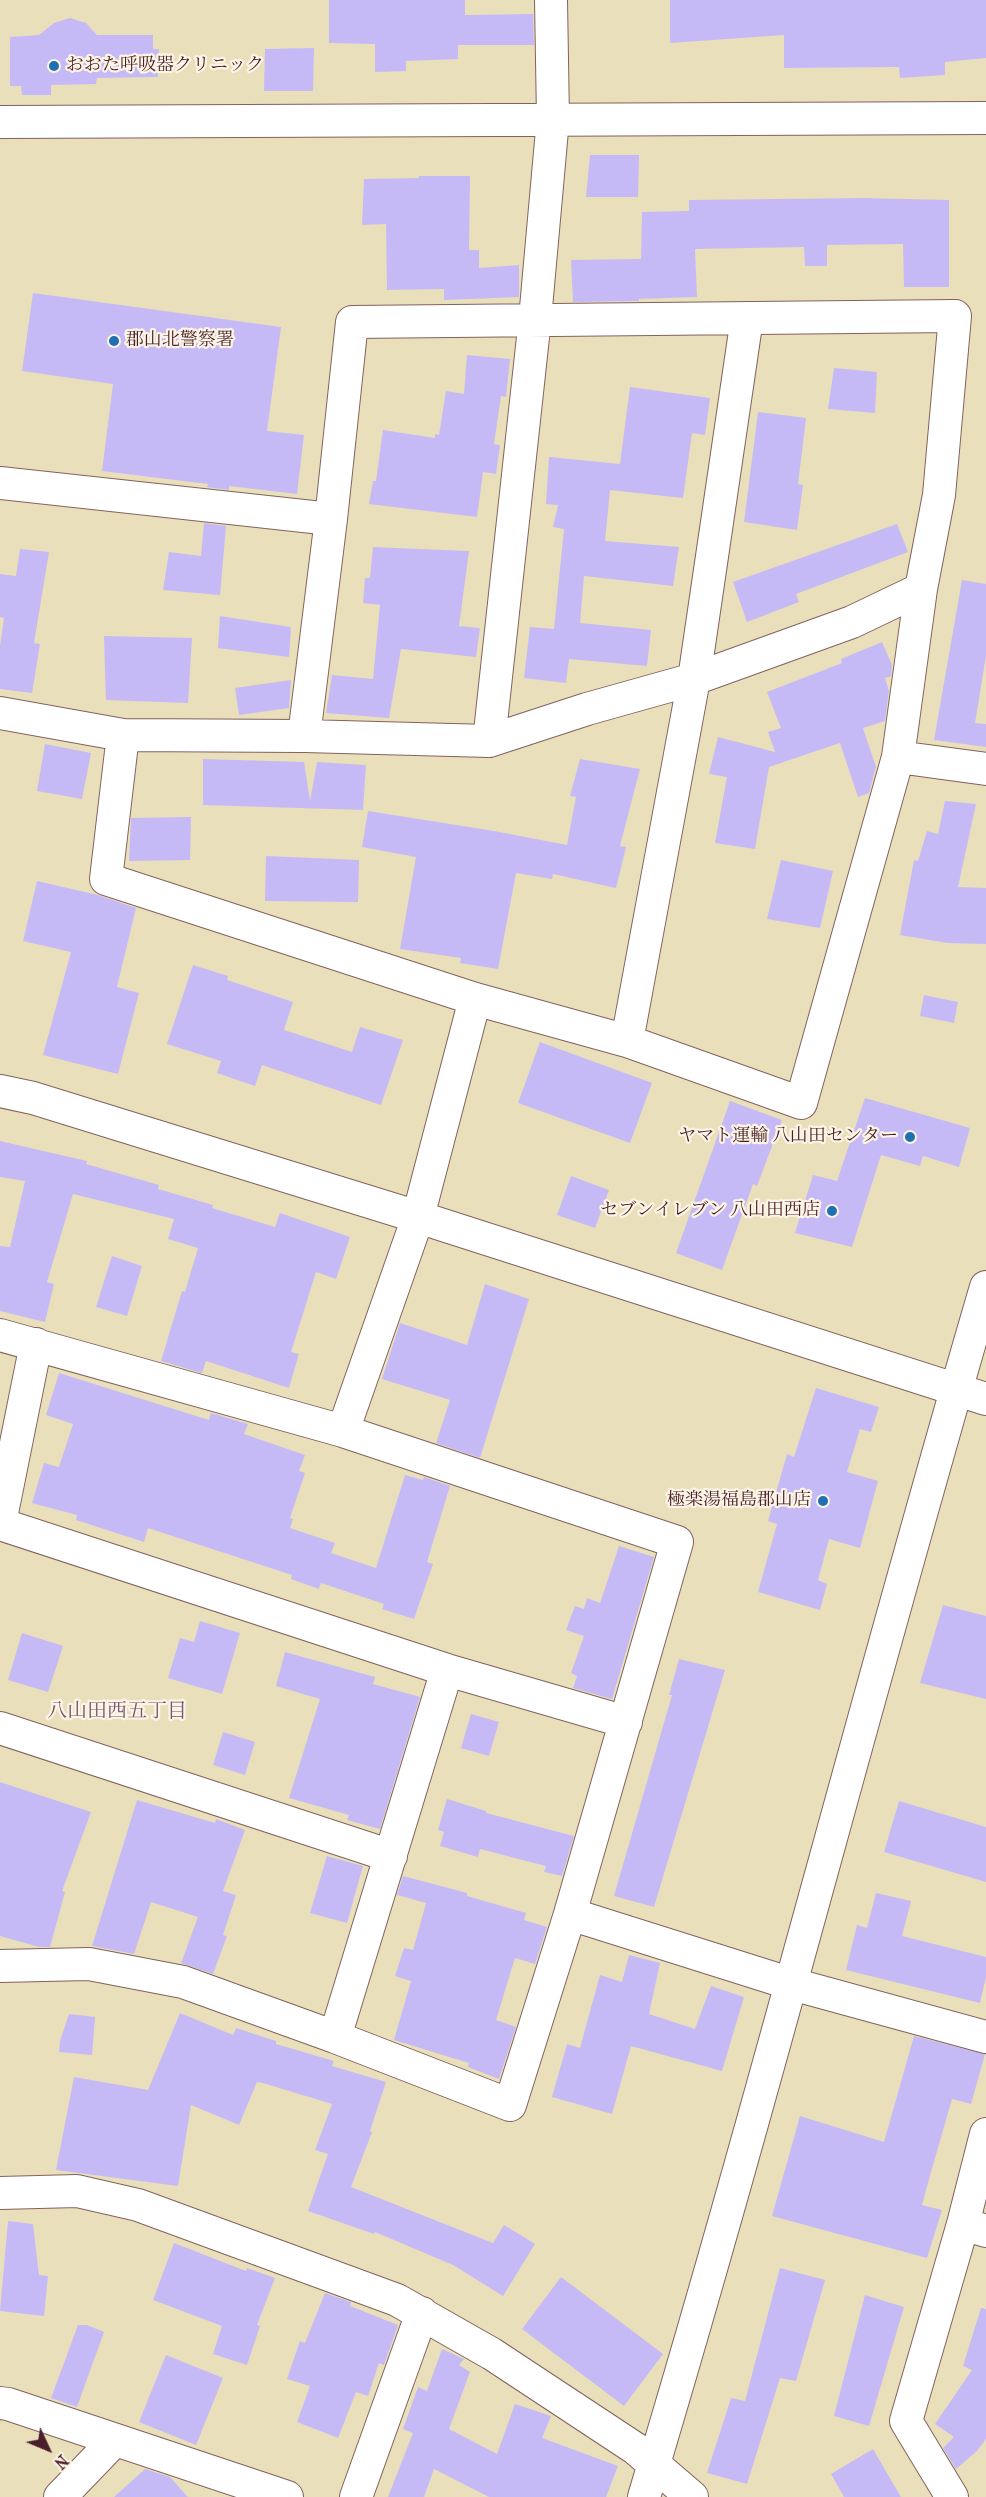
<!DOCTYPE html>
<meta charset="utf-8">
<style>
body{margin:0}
#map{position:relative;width:986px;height:2497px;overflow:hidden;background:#eadfbb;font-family:"IM FELL French Canon",serif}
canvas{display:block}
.north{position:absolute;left:18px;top:2419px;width:60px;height:60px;-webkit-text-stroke:4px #fcf5e5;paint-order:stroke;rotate:134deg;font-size:16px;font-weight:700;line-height:24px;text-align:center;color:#4a1f2b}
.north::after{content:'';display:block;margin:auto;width:21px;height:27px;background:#4a1f2b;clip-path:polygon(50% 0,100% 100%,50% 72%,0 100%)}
</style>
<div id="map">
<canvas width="986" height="2497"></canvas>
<div class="north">N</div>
</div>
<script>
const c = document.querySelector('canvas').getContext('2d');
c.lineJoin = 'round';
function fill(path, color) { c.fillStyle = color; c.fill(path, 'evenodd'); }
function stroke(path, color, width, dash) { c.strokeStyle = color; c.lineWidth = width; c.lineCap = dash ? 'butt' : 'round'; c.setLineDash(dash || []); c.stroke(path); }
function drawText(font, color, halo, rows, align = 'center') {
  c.font = font + ' "IM FELL French Canon","Noto Serif JP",serif'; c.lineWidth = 4.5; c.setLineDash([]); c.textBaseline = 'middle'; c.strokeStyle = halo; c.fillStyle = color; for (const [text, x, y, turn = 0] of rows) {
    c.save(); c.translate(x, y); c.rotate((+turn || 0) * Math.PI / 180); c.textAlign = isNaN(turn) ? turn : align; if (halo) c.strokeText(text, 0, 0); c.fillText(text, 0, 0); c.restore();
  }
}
const building = new Path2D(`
 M329 0H465V15L533 14 534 45H458V59L406 61V71L375 72V44L329 43Z
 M670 0H986V58L945 62V75L900 78 899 67 784 68V35L670 43Z
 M70 18 86 23 97 35H153V49H159L158 77 97 78 96 84 51 85V95H22L21 86H10V37L39 35 54 23Z
 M314 48 313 91H264L265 49Z
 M590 155H639L638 197H586Z
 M419 176H470L469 250H479V268L519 265V297L444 300V289L387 290 386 224 362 225 364 179 419 178Z
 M863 198 949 200V287H904L903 244 827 245V266H805L804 247 695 249 697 297 639 299V301L573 302 571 260 641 259 642 212 689 211V200Z
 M33 293 281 327 267 431 304 435 297 494 229 486V490L207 487 208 484 102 471 113 384 22 371Z
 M467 355 510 359 506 397 501 396 494 444 500 445 496 474 483 472 477 517 369 504 373 481H376L383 430 435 438V434L439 435 446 391 464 394Z
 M834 368 877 372 875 413 828 409Z
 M630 387 710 398 705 435 692 433 683 498 610 490 605 541 679 547 673 586 584 576 580 623 651 630 647 666 569 659 566 683 524 678 530 627 554 629 564 529 553 527 558 505 546 504 549 457 620 464Z
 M758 412 806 418 798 484 803 485 797 530 744 522Z
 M204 523 226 526 220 595 163 590 169 552 201 556Z
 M897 524 908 552 796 594 799 602 747 622 733 582Z
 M373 547 469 551 459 626 480 628 476 657 401 649 389 718 326 713 332 675 373 679 380 605 363 603 365 578H370Z
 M20 549 49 552 34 643 40 644 32 693 0 689V646L4 618 0 617V574L16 576Z
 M962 580 986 584V656L975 723 986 724V747L934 740Z
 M220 616 291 627 289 657 218 648Z
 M104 636 192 638 188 703 106 700Z
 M882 642 892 665 891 676 885 678 889 691 885 721 863 728 876 767 869 793 858 797 840 743 769 767 755 849 715 843 727 777 709 774 718 737 775 752 768 732 781 728 767 692 842 663 841 659Z
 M291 680 289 708 239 715 235 688Z
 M45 744 91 753 82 799 37 791Z
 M203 759 304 762 310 801 317 762 366 765 363 810 203 805Z
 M580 759 640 769 620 846 626 847 616 888 553 874 552 879 516 873 498 969 460 963 461 958 400 949 416 857 362 847 368 811 494 831 567 845 576 797 570 796Z
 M945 801 976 804 958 887 986 888V944L947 943 900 935 914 860 918 861 927 831 938 834Z
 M191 817 190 860 129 861 131 818Z
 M266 856 359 860 358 902 265 901Z
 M781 860 833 871 820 928 767 919Z
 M37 881 98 895 136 908 117 987 139 993 118 1074 43 1055 71 952 23 941Z
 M193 965 228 976 227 980 293 1002 284 1030 352 1052 360 1027 403 1040 381 1105 262 1065 255 1086 217 1073 221 1061 167 1044Z
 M924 995 958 1002 954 1023 920 1016Z
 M540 1042 652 1083 630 1143 518 1103Z
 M865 1098 970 1128 959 1167 923 1156 920 1166 881 1155 852 1247 795 1233 813 1175 837 1181Z
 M730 1101 782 1120 757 1186 753 1184 722 1270 676 1253Z
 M0 1141 87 1161 86 1164 159 1185 158 1189 213 1205 212 1208 275 1227 280 1213 350 1237 336 1279 316 1272 291 1352 299 1354 289 1388 206 1361 202 1373 161 1361 182 1291 185 1292 198 1248 168 1239 174 1219 73 1194 47 1282 54 1284 45 1322 0 1311V1246L10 1247 25 1181 0 1177Z
 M571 1176 609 1190 595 1228 557 1215Z
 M112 1256 142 1266 127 1316 96 1307Z
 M485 1284 529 1299 480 1458 436 1443 450 1400 382 1379 400 1323 467 1345Z
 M59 1373 209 1420 211 1413 248 1424 244 1434 305 1455 299 1471 305 1473 290 1518 293 1519 290 1528 335 1543 331 1553 376 1568 405 1475 423 1480 424 1477 450 1486 427 1562 433 1564 414 1619 382 1609 384 1604 321 1583 319 1589 291 1579 292 1575 148 1528 144 1542 76 1520 77 1515 32 1503 44 1463 59 1467 73 1424 46 1415Z
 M816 1388 879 1407 871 1432 860 1429 847 1472 878 1481 860 1548 829 1539 818 1580 827 1584 820 1610 758 1592 777 1524 768 1521 787 1454 794 1457Z
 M619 1546 654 1557 612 1699 573 1688 577 1676 571 1673 584 1636 566 1630 575 1606 584 1609 587 1598 600 1603Z
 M943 1605 986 1616V1699L920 1683Z
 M200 1621 240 1633 222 1694 168 1678 180 1638 194 1642Z
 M22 1633 63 1646 48 1692 8 1680Z
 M285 1652 375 1677 373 1684 420 1697 380 1829 347 1820 349 1815 289 1798 320 1699 276 1686Z
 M679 1659 725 1670 654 1907 614 1896 672 1695H669Z
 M471 1714 499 1722 489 1756 461 1748Z
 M223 1732 255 1742 245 1775 213 1765Z
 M0 1782 91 1812 62 1891 65 1892 50 1947H39L0 1936Z
 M447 1799 486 1811V1813L574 1836 562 1876 544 1872 546 1866 480 1849 478 1857 440 1846 444 1832 438 1830Z
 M137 1800 215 1823 216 1819 245 1830 223 1891 236 1895 223 1935 227 1936 213 1974 181 1963 198 1917 151 1902 134 1954 92 1946Z
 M899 1801 986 1827V1882L884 1852Z
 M327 1856 363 1866 347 1923 310 1913Z
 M403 1876 467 1893V1896L526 1913 524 1920 547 1927 535 1964 515 1958 496 2020 516 2027 499 2079 468 2067 469 2063 394 2040 411 1981 395 1976 404 1948 413 1950 426 1903 397 1895Z
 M876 1893 911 1901 902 1936 986 1957V1977L980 2003 846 1970 857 1925 867 1928Z
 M629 1955 660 1963 649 2014 695 2029 711 1986 744 1997 722 2071 631 2046 612 2114 552 2097 567 2044 580 2048 600 1975 622 1982Z
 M180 2013 233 2035 236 2028 276 2041V2044L334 2061 332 2066 386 2082 370 2131 372 2132 351 2187 493 2243 504 2225 535 2244 503 2296 453 2265 375 2232 374 2234 308 2211 328 2154 315 2150 332 2104 263 2083 257 2082 239 2125 191 2105 178 2186 56 2170 74 2077 148 2090Z
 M69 2014 95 2017 92 2055 59 2052 60 2041Z
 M914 2036 985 2054 971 2104 952 2099 933 2165 922 2205 942 2210 927 2258 772 2216 800 2116 884 2142Z
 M8 2221 33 2224 39 2275 48 2276 44 2316 0 2311Z
 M174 2243 246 2271 247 2268 275 2278 257 2325 260 2326 247 2365 213 2354 222 2326 153 2300Z
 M780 2268 825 2280 796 2381 780 2378 747 2484 707 2473 731 2398 745 2401Z
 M561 2277 663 2354 624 2406 522 2329Z
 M325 2293 351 2302 350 2306 398 2325 384 2365 379 2363 368 2396 356 2392 338 2438 297 2422 310 2386 287 2379 300 2341 305 2343Z
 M865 2295 904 2307 869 2426 834 2416Z
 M981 2308 986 2309V2439L977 2451 956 2469 943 2448 954 2437 935 2424 972 2370 963 2366Z
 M78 2325H87L104 2332 77 2407 51 2398Z
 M442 2349 464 2359 459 2365 470 2372 449 2429 497 2454 515 2404 551 2416 542 2438 618 2466 606 2497H489L434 2469 424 2497H388L413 2433 403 2429 418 2387 427 2391Z
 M166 2355 223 2378 196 2445 139 2422Z
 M873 2449 901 2497H844L831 2474Z
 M145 2469 170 2477 188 2497H114Z`);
const minor = new Path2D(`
 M0 122 986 118
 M0 483 331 519
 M0 713 123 735 304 736 489 741 587 709 694 679 852 622 921 589
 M123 735 106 879 475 999 627 1041 801 1103 898 757 921 589 939 495 955 316 352 322 331 519 304 736
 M489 741 535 319 553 119 551 0
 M898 757 986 769
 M627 1041 694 679 747 318
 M0 1091 33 1098 418 1217 986 1399
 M0 1335 343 1431 677 1542 570 1914 510 2105 335 2037 183 1982 89 1964 0 1966
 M343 1431 418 1217 475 999
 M0 1523 36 1344
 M0 1524 447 1670 626 1722
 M0 1728 391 1856
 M570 1914 792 1984 986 2037
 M335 2037 447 1670
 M986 2134 963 2224 986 2231
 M0 2193 77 2191 138 2205 397 2300 492 2354 636 2449 692 2497
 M0 2403 8 2404 287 2497
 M60 2497 114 2441
 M356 2497 422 2313
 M644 2497C765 2096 868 1689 986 1287
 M952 2497 906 2421 963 2224`);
const markers = [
 [54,66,6,"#1f6fb2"],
 [114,341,6,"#1f6fb2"],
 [910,1137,6,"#1f6fb2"],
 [832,1211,6,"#1f6fb2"],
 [823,1501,6,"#1f6fb2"]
];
const poiNames = [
 ["おおた呼吸器クリニック",66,66,"left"],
 ["郡山北警察署",126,341,"left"],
 ["ヤマト運輸 八山田センター",898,1137],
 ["セブンイレブン 八山田西店",820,1211],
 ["極楽湯福島郡山店",811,1501]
];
const neighbourhoodNames = [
 ["八山田西五丁目",117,1712]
];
fill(building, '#c6baf6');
stroke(minor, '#82625d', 34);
stroke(minor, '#fff', 32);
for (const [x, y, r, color] of markers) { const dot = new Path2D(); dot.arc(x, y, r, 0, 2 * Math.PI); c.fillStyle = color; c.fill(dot); stroke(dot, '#fcf5e5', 2); }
drawText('18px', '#4a1f2b', '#fcf5e5', poiNames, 'right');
drawText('20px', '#755572', '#fcf5e5', neighbourhoodNames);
</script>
